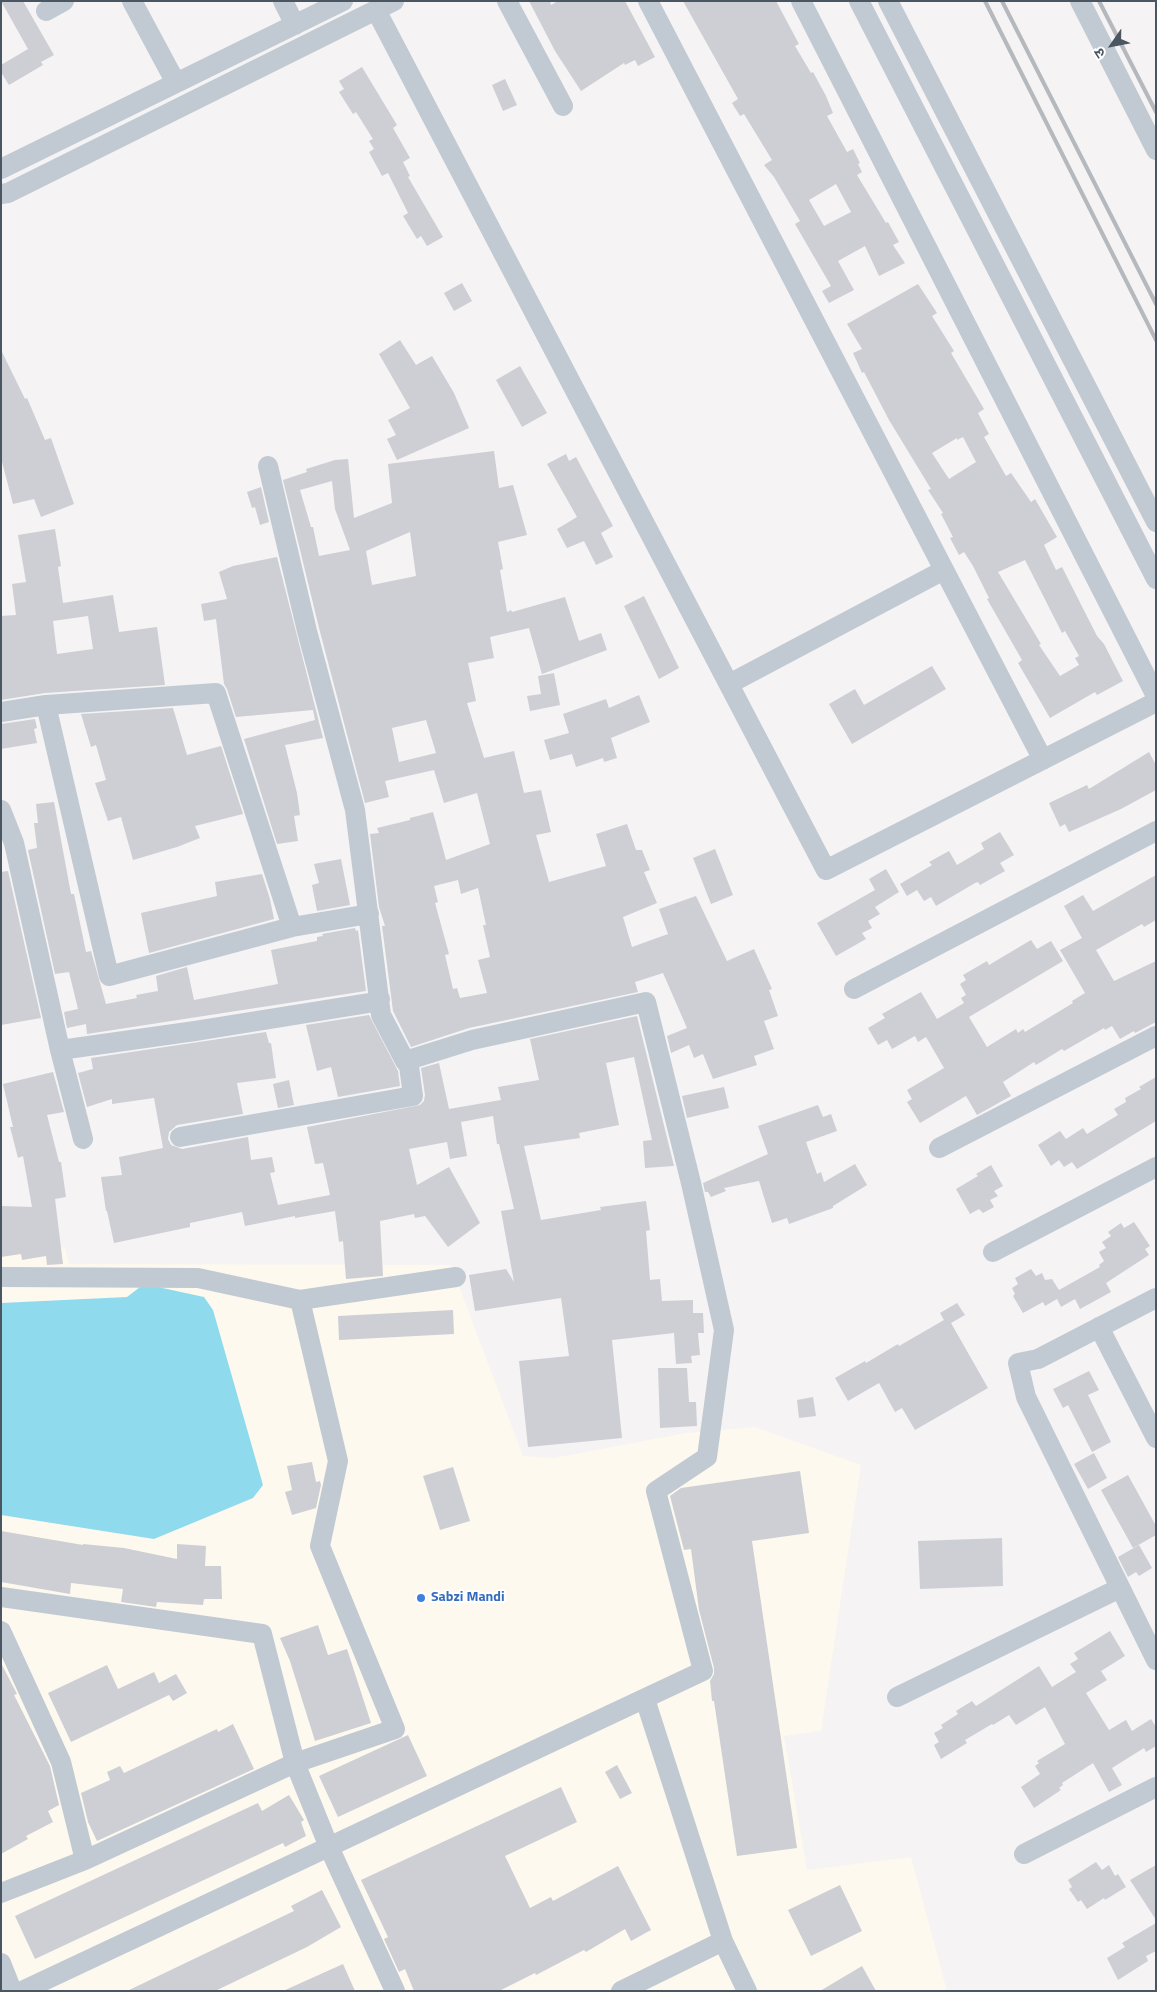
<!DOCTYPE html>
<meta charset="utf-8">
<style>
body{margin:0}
#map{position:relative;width:1157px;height:1992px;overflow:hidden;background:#f5f3f3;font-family:"Titillium Web","Noto Sans Devanagari",sans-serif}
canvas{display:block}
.frame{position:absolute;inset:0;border:2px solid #4a5661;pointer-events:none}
.north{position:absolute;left:1087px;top:20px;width:50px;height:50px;-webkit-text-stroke:4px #fff;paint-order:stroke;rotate:237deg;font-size:14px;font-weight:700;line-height:20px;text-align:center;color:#4a5661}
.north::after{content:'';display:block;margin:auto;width:18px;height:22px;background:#4a5661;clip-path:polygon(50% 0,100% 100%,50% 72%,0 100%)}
</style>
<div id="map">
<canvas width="1157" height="1992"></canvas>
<div class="frame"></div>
<div class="north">उ</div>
</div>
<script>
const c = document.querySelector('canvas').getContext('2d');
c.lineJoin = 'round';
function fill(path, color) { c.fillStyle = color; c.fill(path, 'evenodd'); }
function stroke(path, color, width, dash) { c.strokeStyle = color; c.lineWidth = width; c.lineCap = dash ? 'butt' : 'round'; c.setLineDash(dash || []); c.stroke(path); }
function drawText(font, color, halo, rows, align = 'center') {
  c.font = font + ' "Titillium Web",sans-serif'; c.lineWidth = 4; c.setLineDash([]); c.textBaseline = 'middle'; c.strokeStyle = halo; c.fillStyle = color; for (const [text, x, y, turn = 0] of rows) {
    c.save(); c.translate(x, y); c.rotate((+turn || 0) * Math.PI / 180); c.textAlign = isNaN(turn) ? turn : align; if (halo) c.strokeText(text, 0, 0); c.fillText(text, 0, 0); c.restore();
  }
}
const commercial = new Path2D(`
 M65 1247 69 1264 451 1265 523 1456 554 1458 686 1433 755 1427 861 1465 821 1731 784 1736 807 1870 911 1857 947 1991H1V1254Z`);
const water = new Path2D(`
 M144 1284 204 1297 213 1310 263 1485 253 1498 154 1539 1 1515V1303L127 1297Z`);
const building = new Path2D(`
 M1 1H23L54 55 41 62 43 65 9 85 1 72V65L28 49Z
 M529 1H550L551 5 558 1H625L655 57 638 66 635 60 625 65 624 63 581 91 555 51Z
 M683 1H776L799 44 795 46 811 73 813 72 826 96 833 113 827 116 847 152 853 149 860 163 858 164 862 172 857 175 886 223 888 222 899 242 893 245 905 263 879 276 865 246 838 261 854 290 829 303 822 291 831 286 795 224 800 221 774 177 764 165 772 160 744 114 740 116 732 103 738 99ZM836 184 851 212 824 226 809 200Z
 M362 67 397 125 393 128 410 158 403 162 410 176 408 177 443 237 427 246 421 236 417 239 403 216 408 213 388 173 382 176 369 152 374 149 369 141 373 139 356 112 353 114 339 92 344 89 339 81Z
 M505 79 517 105 503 111 492 85Z
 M462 283 472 301 454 311 444 293Z
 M918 284 937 313 932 316 954 351 951 353 984 409 978 413 989 434 984 437 1006 476 1011 473 1031 502 1035 499 1057 537 1044 545 1056 570 1062 567 1097 636 1104 644 1123 681 1097 695 1095 692 1050 718 1018 663 1022 660 987 599 989 598 973 566 964 552 959 555 950 538 953 537 941 514 943 513 928 490 931 489 889 420 864 372 862 373 853 353 862 349 847 324ZM963 437 976 462 949 479 932 453 957 438V440ZM1025 560 1062 633 1065 631 1079 656 1075 658 1079 665 1060 676 1039 645 1041 644 998 572Z
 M400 340 416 365 432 356 454 393 469 428 397 460 387 439 396 435 388 420 410 408 379 354Z
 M1 350 25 399 27 398 45 440 51 438 74 504 41 517 34 499 13 504 1 458Z
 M520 366 547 413 522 427 496 380Z
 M494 451 499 488 513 485 527 535 498 542 503 569 500 570 507 612 511 610 512 612 565 597 579 641 601 633 607 650 542 674 529 628 490 637 494 658 468 663 476 701 467 703 484 758 514 751 524 793 541 790 551 832 536 835 549 882 606 866 596 834 627 824 636 850H642L650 870 644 872 657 903 623 917 632 947 668 934 659 909 696 896 727 961 754 949 772 989 769 990 778 1016 764 1021 774 1049 754 1056 757 1065 713 1079 703 1054 694 1058 689 1045 671 1053 667 1036 687 1028 663 973 635 982 638 992 469 1028 411 1047 393 1011 382 926H385L379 907 370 834 379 833 377 828 410 820V818L433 812 446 860 490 844 477 793 444 803 434 770 385 781 389 797 365 803 319 628 283 480 307 472 306 469 335 460 348 459 354 518 392 503 388 464ZM332 481 335 509 350 550 319 556 313 527H311L300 490ZM410 532 416 576 372 585 366 551ZM426 720 436 753 399 762 392 728ZM458 880 461 894 478 888 486 925H483L490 957 478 960 487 993 460 998 457 988 453 989 445 955 449 954 435 903 438 902 434 886Z
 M566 454 569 461 576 457 613 526 601 533 613 557 596 565 584 541 567 548 557 529 577 517 547 464Z
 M261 487 269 522 260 525 255 507 252 508 247 492Z
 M55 529 61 566 58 567 63 603 113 595 119 632 157 627 165 685 45 693 1 700V616L16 615 12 584 26 582 18 535ZM88 616 93 649 57 654 53 621Z
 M277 557 323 738 285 745 297 793 300 815 294 816 298 841 277 844 244 739 315 720 313 710 236 717 227 689 224 684 216 619 204 621 201 604 227 599 219 572 233 566Z
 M644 596 679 668 659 679 624 606Z
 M932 666 946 689 852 744 829 704 855 689 864 705Z
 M554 673 560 705 530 711 527 696 541 694 538 676Z
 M639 695 650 722 611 738 617 758 604 762 603 758 576 767 572 754 550 760 544 740 569 733 563 714 606 699 609 708Z
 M173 708 187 755 221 746 243 814 195 826 200 838 177 847 133 860 121 817 108 821 95 783 106 780 96 745 91 747 81 714Z
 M35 719 37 728 34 729 37 743 1 749V724Z
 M1149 752 1156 765V790L1121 809 1069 832 1065 824 1060 827 1049 803 1087 785 1089 789Z
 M54 802 71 894H74L86 952 91 951 106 1004 137 998 136 995 158 991 156 976 187 967 194 1000 278 984 271 950 317 941V937L323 936 322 934 355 928 356 931 358 930 366 991 87 1034 86 1024 67 1028 64 1012 78 1009 69 972 55 974 28 850 37 848 34 823H38L36 804Z
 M1000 832 1014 855 1000 863 1005 871 980 885 978 882 975 883 936 906 931 897 924 901 917 890 907 896 900 884 932 865 929 862 949 851 957 865 984 849 981 843Z
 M715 849 733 895 711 904 693 858Z
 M341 859 350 905 317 911 312 885 319 883 314 864Z
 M886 869 899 892 875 907 880 914 868 921 872 928 862 933 866 939 836 956 817 923 875 890 869 879Z
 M8 871 41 1018 1 1025V872Z
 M262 874 270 899 274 919 149 953 141 913 217 896 215 882Z
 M1156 875V920L1144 927 1142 924 1096 950 1114 981 1156 961V1022L1135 1033 1134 1031 1120 1039 1112 1026 1105 1030 1104 1028 1064 1051 1062 1049 1036 1065 1034 1062 1003 1082 1011 1096 977 1115 966 1096 920 1123 907 1102 912 1099 907 1090 944 1068 926 1037 918 1042 915 1036 892 1049 887 1040 878 1045 868 1028 885 1018 882 1014 921 992 937 1019 964 1003 961 998 966 995 960 984 966 980 963 975 987 961 989 965 1031 940 1037 949 1051 941 1063 961 969 1017 987 1047 1016 1029 1018 1033 1023 1029 1025 1032 1073 1003 1072 1001 1085 993 1060 950 1082 938 1064 906 1083 895 1093 911Z
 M369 1015 398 1071 400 1086 338 1097 331 1067 317 1071 306 1025Z
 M637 1016 674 1166 645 1168 643 1141 652 1140 634 1057 606 1063 619 1125 579 1133 580 1138 524 1146 541 1220 601 1210 600 1207 646 1201 650 1230 646 1231 650 1280 660 1279 662 1301 693 1300V1313H703L704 1333H698L700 1355 691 1356 692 1363 676 1364 674 1333 612 1340 622 1438 528 1447 519 1361 569 1356 561 1298 475 1311 469 1275 506 1269 514 1282 501 1211 514 1209 499 1144H497L493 1116 461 1122 467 1156 450 1159 447 1142 409 1149 417 1185 449 1167 480 1223 448 1247 425 1216 415 1218 414 1214 380 1221 383 1276 346 1279 343 1241 339 1242 335 1211 295 1218V1216L245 1226 242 1212 190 1223V1227L114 1243 107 1211H106L101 1177 122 1175 119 1157 163 1148 154 1098 112 1104V1099L87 1107 78 1073 93 1069 91 1058 266 1032 269 1043H271L276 1078 237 1083 243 1114 177 1125 169 1132 168 1139 171 1145 182 1149 248 1137 251 1160 272 1157 275 1172 270 1173 278 1205 330 1195 323 1163 315 1164 307 1127 420 1105 424 1101 425 1095 421 1068 439 1063 449 1109 501 1100 498 1087 539 1080 530 1039Z
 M53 1072 64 1112 47 1115 59 1162H61L66 1197 55 1199 63 1264 47 1265 46 1256 22 1260 21 1254 1 1257V1206L32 1207 23 1156 18 1158 10 1127H13L3 1084Z
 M1156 1077V1121L1077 1169 1072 1162 1064 1167 1059 1160 1051 1166 1038 1145 1060 1131 1066 1139 1083 1128 1087 1134 1118 1115 1114 1109 1126 1102 1125 1098 1141 1089 1139 1087Z
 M289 1080 294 1105 278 1108 273 1084Z
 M724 1087 729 1108 687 1118 682 1096Z
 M818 1105 823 1117 831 1114 837 1131 806 1142 817 1174 821 1172 824 1182 855 1164 867 1185 833 1206V1208L789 1224 787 1218 772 1223 759 1181 724 1188 726 1191 711 1197 708 1192H705L703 1183 768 1154 758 1126Z
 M991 1165 1003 1186 994 1191 998 1196 990 1200 994 1207 983 1213 979 1209 970 1214 956 1189 978 1176 976 1174Z
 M1134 1222 1150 1246 1145 1249 1149 1255 1106 1283 1111 1292 1080 1309 1075 1299 1061 1307 1057 1299 1045 1306 1043 1302 1023 1313 1013 1296 1015 1294 1012 1288 1018 1284 1015 1278 1031 1269 1036 1276 1042 1273 1045 1280 1052 1279 1059 1290 1100 1267 1099 1265 1104 1261 1099 1252 1106 1248 1102 1242 1111 1236 1108 1232 1121 1223 1124 1228Z
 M957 1303 965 1315 951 1323 988 1388 915 1430 902 1408 895 1412 879 1383 848 1401 835 1378 865 1361 866 1363 898 1344 899 1346 944 1320 940 1313Z
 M453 1310 454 1334 339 1340 338 1316Z
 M658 1368H687L689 1402H696L697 1426 660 1428Z
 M1089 1371 1099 1390 1088 1395 1111 1442 1092 1452 1068 1405 1063 1408 1053 1389Z
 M813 1397 816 1416 799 1418 797 1400Z
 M1094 1453 1107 1478 1088 1489 1074 1464Z
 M312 1462 316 1482 320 1481 321 1485 316 1508 292 1515 285 1492 292 1490 287 1466Z
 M453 1467 470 1521 440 1530 423 1476Z
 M800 1471 809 1533 752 1541 797 1848 737 1856 714 1701H712L710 1681 714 1674V1668L699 1610 691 1549 684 1550 670 1496 681 1488Z
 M1128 1475 1156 1526V1535L1133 1548 1101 1490Z
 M1 1531 83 1545V1544L124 1548 177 1559V1544L206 1546 205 1566H221L222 1599H204L203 1605 157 1602 156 1607 121 1602 123 1589 71 1583 70 1594 1 1582Z
 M1002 1538 1003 1586 920 1589 918 1541Z
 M1139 1545 1152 1568 1139 1576 1136 1572 1128 1577 1118 1557Z
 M318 1625 328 1655 347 1649 371 1723 315 1741 290 1661 280 1638Z
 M1110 1631 1125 1656 1101 1671 1107 1680 1086 1693 1109 1730 1126 1720 1132 1731 1151 1719 1156 1727V1746L1146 1752 1144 1748 1112 1768 1122 1785 1109 1792 1093 1763 1062 1783 1063 1785 1059 1788 1061 1790 1034 1808 1021 1787 1040 1774 1035 1766 1039 1763 1037 1761 1065 1744 1045 1707 1016 1725 1009 1715 993 1725 992 1724 965 1740 967 1743 941 1759 934 1745 939 1742 934 1733 943 1728 941 1725 958 1714 956 1711 972 1701 976 1706 1039 1666 1052 1687 1076 1672 1070 1664 1078 1659 1074 1653Z
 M1 1663 17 1694 14 1695 50 1766 59 1805 48 1811 53 1822 26 1836 28 1839 1 1854Z
 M107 1665 118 1689 154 1672 159 1683 176 1674 187 1693 173 1701 169 1695 71 1742 48 1693Z
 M233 1724 254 1769 97 1841 88 1822 81 1793 110 1780 107 1772 120 1766 124 1773 217 1729 218 1732Z
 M408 1735 427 1776 338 1817 319 1776Z
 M617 1765 632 1793 620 1799 605 1772Z
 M561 1787 577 1822 505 1856 530 1908 551 1897 553 1901 618 1866 651 1930 631 1941 625 1929 586 1952 584 1950 536 1975 535 1973 499 1991H414L405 1969 399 1972 384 1939 388 1937 361 1880Z
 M289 1795 304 1820 301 1822 306 1836 285 1847 283 1843 35 1959 15 1916 258 1803 262 1811Z
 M1096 1862 1102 1870 1109 1865 1115 1876 1118 1874 1126 1887 1105 1900 1104 1898 1087 1909 1081 1900 1078 1902 1069 1889 1072 1887 1068 1880Z
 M1156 1865V1920L1130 1880Z
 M840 1885 862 1931 811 1956 788 1910Z
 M322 1890 341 1927 307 1947 215 1991H127L294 1911 291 1906Z
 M1156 1923V1951L1146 1956 1148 1961 1118 1980 1107 1958 1125 1947 1122 1943Z
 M343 1964 355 1991H283Z
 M862 1966 876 1991H820Z`);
const street = new Path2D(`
 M132 1 176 83
 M283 1 295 25
 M507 1 563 106
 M648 1 1043 760
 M801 1 1156 696
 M859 1 1156 579
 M888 1 1156 522
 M1080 1 1156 150
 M376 10 826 870 1156 702
 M46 11 64 1
 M1 169 343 1
 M1 194 8 193 394 1
 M268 466 307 631 355 810 381 1015 405 1061
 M729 684 944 570
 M1 712 46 705 216 693 292 927 109 976 46 705
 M1 810 14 843 60 1050 83 1139
 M292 927 369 914
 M854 989 1156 831
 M60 1050 195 1031 375 1002 380 999
 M939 1148 1156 1036
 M993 1252 1156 1167
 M1 1277 198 1278 300 1300 456 1277
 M1156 1298 1038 1359 1018 1363 1026 1397 1156 1660
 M1099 1327 1156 1438
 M1 1597 262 1634 295 1763 329 1847 395 1991
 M1 1631 61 1762 85 1860
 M897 1697 1120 1588
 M1024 1854 1156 1787
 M1 1893 85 1860 295 1763 395 1729 320 1546 338 1461 300 1300
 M723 1941 747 1991
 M1 1963 12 1991
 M22 1991 703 1671 656 1491 707 1457 724 1330 691 1183 646 1002 472 1040 405 1061 409 1066 413 1096 180 1137
 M621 1991 723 1941 645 1699`);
const rail = new Path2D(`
 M985 1 1156 340
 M1002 1 1156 304
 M1099 1 1156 112`);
const markers = [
 [421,1598,5,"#3f7fe0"]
];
const shopNames = [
 ["Sabzi Mandi",431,1598]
];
fill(commercial, '#fdf9ef');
fill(water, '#90daee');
fill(building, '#cdcfd5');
stroke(street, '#c1cad2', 20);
stroke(rail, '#b5b8bd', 4);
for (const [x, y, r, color] of markers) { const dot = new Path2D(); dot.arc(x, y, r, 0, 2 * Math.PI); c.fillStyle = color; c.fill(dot); stroke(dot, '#fff', 2); }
drawText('bold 14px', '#366cbe', '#fff', shopNames, 'left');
</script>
